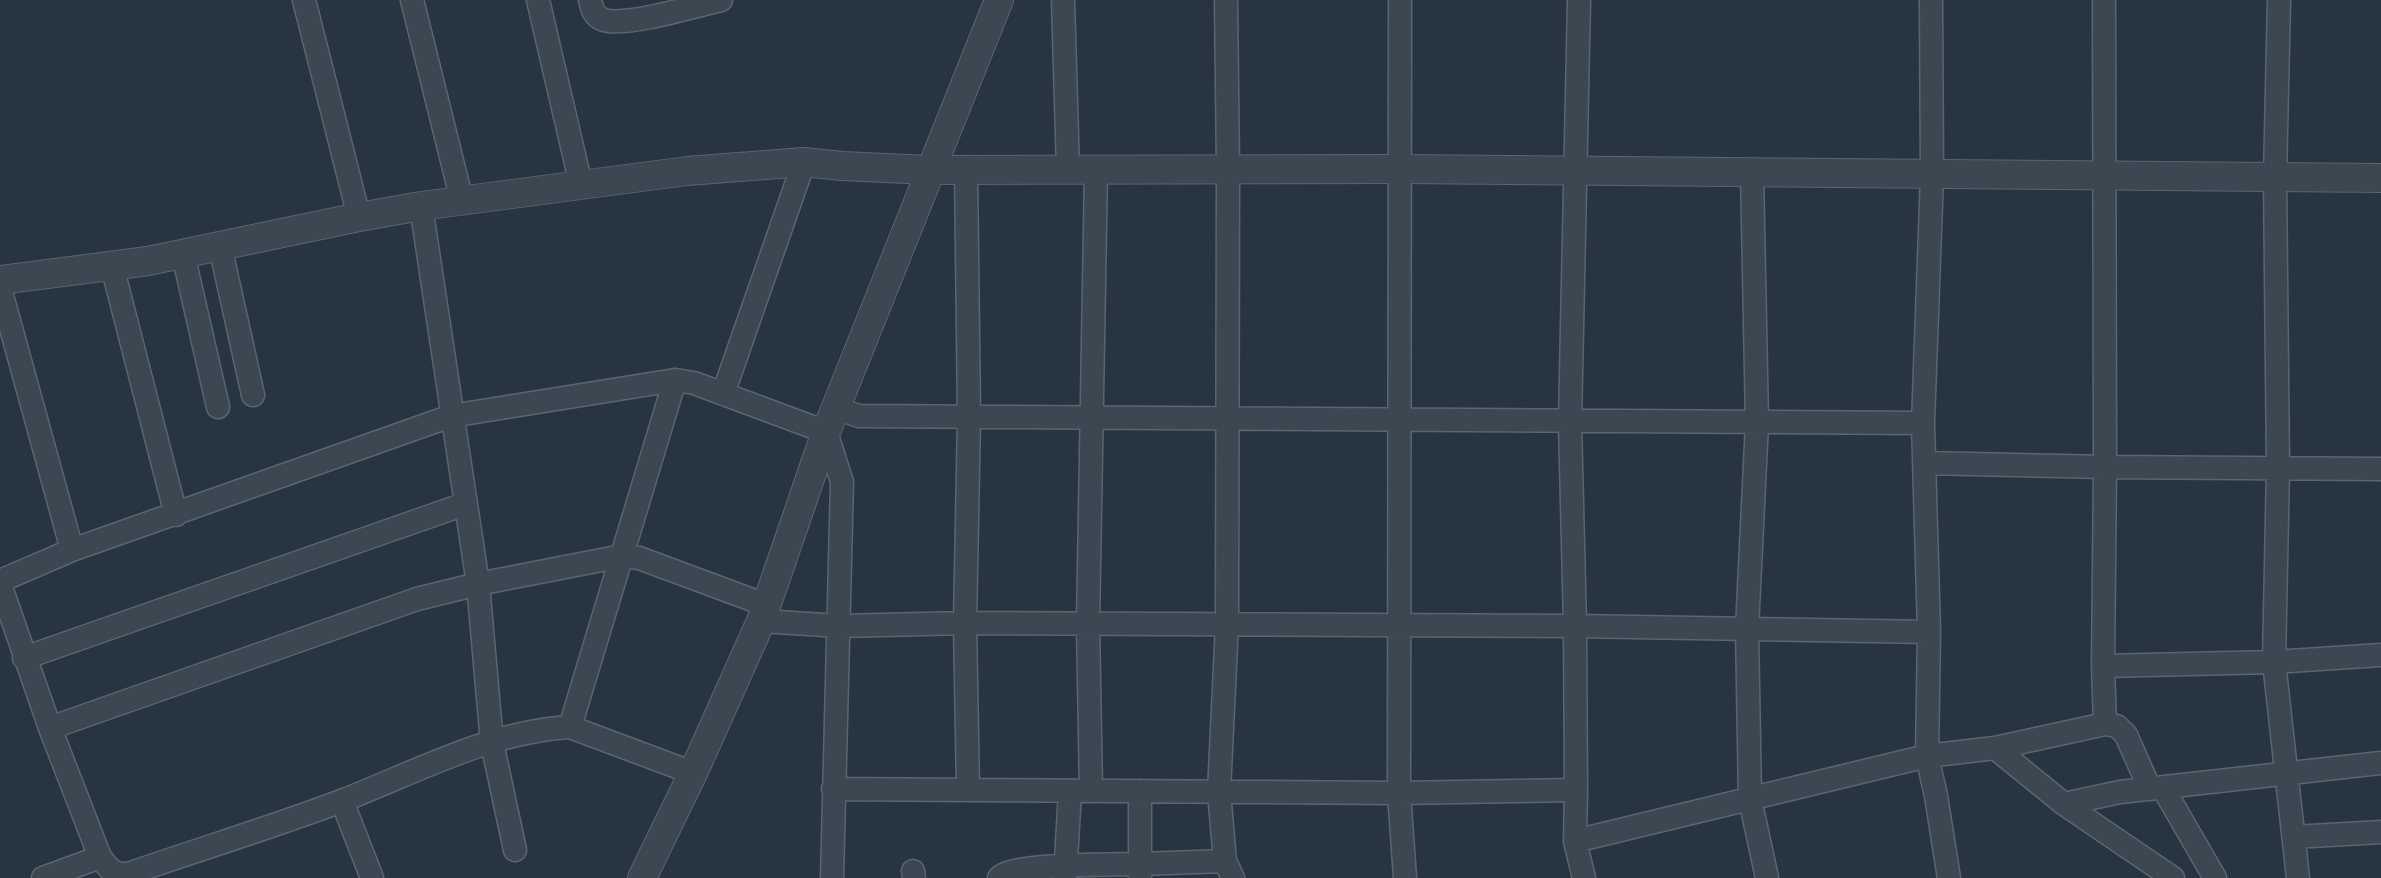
<!DOCTYPE html>
<style>
body{margin:0}
canvas{display:block;background:#273543}
</style>
<canvas width="2381" height="878"></canvas>
<script>
const c = document.querySelector('canvas').getContext('2d');
c.lineJoin = 'round';
function stroke(path, color, width, dash) { c.strokeStyle = color; c.lineWidth = width; c.lineCap = dash ? 'butt' : 'round'; c.setLineDash(dash || []); c.stroke(path); }
const minor = new Path2D(`
 M304 0 359 217
 M412 0 462 201
 M538 0 581 185
 M590 0C592 9 594 17 604 20 626 27 696 6 721 0
 M1063 0 1068 170
 M1226 0 1228 170 1227 624 1219 792 1225 861 1233 878
 M1400 0 1399 793 1405 878
 M2104 0 2105 467 2103 666 2105 724 1995 748 2064 804 2173 878
 M2279 0 2275 177 2278 468 2274 662 2298 878
 M966 169 969 417 965 623 968 790
 M1752 173 1757 423 1747 628 1750 799 1767 878
 M421 206 478 584 492 743 515 850
 M220 246 253 395
 M183 254 218 407
 M112 266 176 515
 M0 288 72 550
 M723 394 804 162
 M1923 423 1932 175 1931 0
 M1924 463 2105 467 2381 469
 M0 581 72 550 451 416 675 380 694 383 826 432 842 482 832 878
 M0 584 50 728 100 857C109 869 113 875 128 874 200 849 273 827 344 800 416 772 492 731 570 727L693 773
 M761 621 840 626 965 623 1575 626 1929 632 1923 423 859 416 835 408
 M1929 632 1927 756 1936 796 1949 878
 M24 658 465 504
 M2103 666 2274 662 2381 655
 M2105 724 2117 726 2126 735 2150 789
 M570 727 675 380
 M50 728 417 599 478 584 622 556 639 558 766 605
 M2163 788 2215 878
 M833 789 1399 793 1576 790 1575 626 1570 422 1579 0
 M1576 790 1575 841 1584 878
 M1091 791 1088 623 1096 171
 M342 801 372 878
 M2064 804 2120 792 2381 763
 M2294 837 2381 832
 M1575 841 1927 756 1995 748
 M913 871 914 878
 M43 878 100 857
 M999 878C1009 863 1118 865 1140 864V791
 M1065 878 1070 791
 M1140 878V864L1225 861`);
const tertiary = new Path2D(`
 M0 280 148 261 359 217 421 206 687 171 804 162 842 166 929 170 1401 169 2381 178
 M642 878 693 773 761 621 826 432 999 0`);
stroke(minor, '#5a6570', 25);
stroke(tertiary, '#5a6570', 30);
stroke(minor, '#3c4752', 22);
stroke(tertiary, '#3c4752', 28);
</script>
